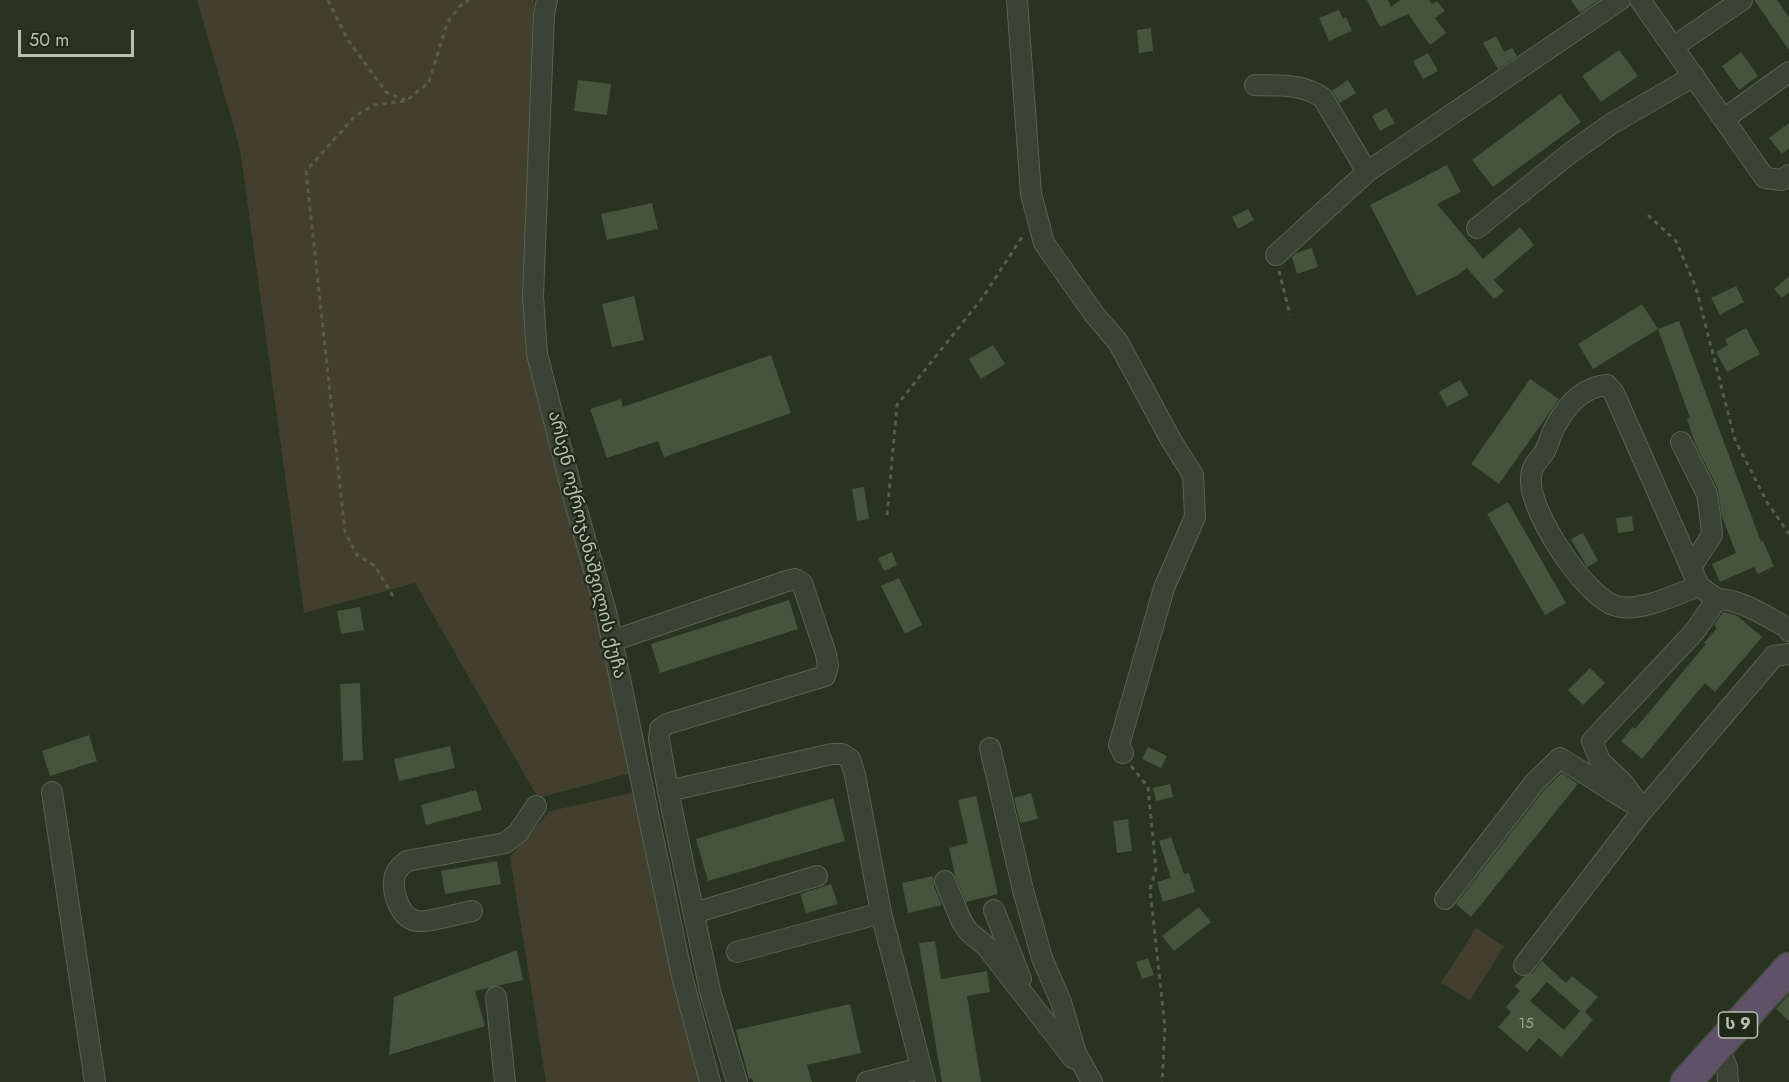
<!DOCTYPE html>
<meta charset="utf-8">
<style>
body{margin:0}
#map{position:relative;width:1789px;height:1082px;overflow:hidden;background:#283321;font-family:Jost,sans-serif}
canvas{display:block}
.scale{position:absolute;left:18px;top:30px;width:116px;height:27px;box-sizing:border-box;border:3px solid #b5c1ad;border-top:0;padding-left:8px;font-size:18px;line-height:21px;white-space:nowrap;color:#b5c1ad;-webkit-text-stroke:4px #1f2819;paint-order:stroke}
</style>
<div id="map">
<canvas width="1789" height="1082"></canvas>
<div class="scale">50 m</div>
</div>
<script>
const c = document.querySelector('canvas').getContext('2d');
c.lineJoin = 'round';
function fill(path, color) { c.fillStyle = color; c.fill(path, 'evenodd'); }
function stroke(path, color, width, dash) { c.strokeStyle = color; c.lineWidth = width; c.lineCap = dash ? 'butt' : 'round'; c.setLineDash(dash || []); c.stroke(path); }
function drawText(font, color, halo, rows, align = 'center') {
  c.font = font + ' Jost,"Noto Sans Georgian",sans-serif'; c.lineWidth = 4.5; c.setLineDash([]); c.textBaseline = 'middle'; c.strokeStyle = halo; c.fillStyle = color; for (const [text, x, y, turn = 0] of rows) {
    c.save(); c.translate(x, y); c.rotate((+turn || 0) * Math.PI / 180); c.textAlign = isNaN(turn) ? turn : align; if (halo) c.strokeText(text, 0, 0); c.fillText(text, 0, 0); c.restore();
  }
}
const green = new Path2D(`
 M197 0H534L525 345 638 771 538 798 415 583 304 613 240 149Z
 M636 792 701 1082H546L510 857 550 811Z
 M1476 928 1504 946 1470 1000 1441 983Z`);
const building = new Path2D(`
 M1367 0H1388L1391 7 1400 0H1429L1432 4 1437 1 1445 11 1435 18 1446 33 1430 45 1408 14 1380 27Z
 M1571 0H1599L1580 13Z
 M1754 0H1777L1789 17V50Z
 M1339 10 1343 19 1346 17 1352 31 1329 41 1319 18Z
 M1151 28 1153 51 1139 53 1137 30Z
 M1496 36 1504 52 1512 48 1517 56 1498 69 1483 43Z
 M1619 50 1638 76 1601 102 1582 76Z
 M1741 52 1758 76 1739 90 1722 66Z
 M1428 53 1438 71 1423 79 1413 61Z
 M578 80 611 84 607 115 574 111Z
 M1348 80 1356 93 1340 103 1332 91Z
 M1560 94 1581 122 1493 187 1472 160Z
 M1386 108 1395 123 1380 131 1372 116Z
 M1789 123V148L1782 154 1769 138Z
 M1447 165 1461 192 1437 204 1483 259 1520 227 1534 245 1494 280 1504 291 1494 299 1467 268 1458 275 1417 296 1370 205Z
 M652 203 658 229 607 240 601 214Z
 M1248 209 1254 220 1238 229 1232 217Z
 M1312 248 1318 267 1297 274 1292 257 1296 253Z
 M1789 276V292L1782 298 1774 289Z
 M1736 286 1744 302 1720 315 1711 298Z
 M634 296 644 340 612 347 602 304Z
 M1642 304 1658 329 1593 369 1578 344Z
 M1679 321 1761 542 1763 541 1774 566 1758 574 1754 567 1720 582 1712 564 1736 553 1722 517 1718 489 1696 446 1687 419 1690 418 1658 329Z
 M1746 328 1760 354 1727 372 1716 352 1728 345 1725 339Z
 M993 345 1005 364 981 379 969 359Z
 M771 355 791 413 664 457 658 441 607 458 590 409 621 399 623 407Z
 M1530 379 1559 399 1499 484 1471 464Z
 M1460 380 1469 395 1447 407 1439 392Z
 M864 487 869 519 857 521 852 489Z
 M1508 502 1566 603 1545 615 1487 514Z
 M1632 516 1634 531 1618 533 1616 518Z
 M1583 533 1598 561 1587 567 1571 539Z
 M892 552 897 565 884 571 878 558Z
 M899 578 922 625 905 634 881 586Z
 M789 600 798 629 660 673 651 644Z
 M360 607 364 630 341 634 337 611Z
 M1723 612 1736 615 1762 637 1715 692 1705 683 1642 759 1621 741 1633 727 1635 729 1706 644 1704 643 1717 628 1714 625Z
 M1590 668 1605 683 1583 705 1568 690Z
 M360 683 363 760 343 761 340 684Z
 M89 735 97 761 50 776 42 751Z
 M450 746 455 768 399 781 394 759Z
 M1148 747 1167 756 1161 768 1142 759Z
 M1562 773 1578 784 1471 917 1456 904 1544 790Z
 M1170 784 1173 797 1156 801 1153 788Z
 M476 790 482 810 426 825 421 805Z
 M1031 793 1038 819 1020 823 1014 798Z
 M976 796 998 894 966 902 955 875 949 848 968 843 958 800Z
 M833 798 845 841 708 881 696 839Z
 M1128 819 1132 851 1117 853 1113 821Z
 M1171 837 1184 874 1189 873 1195 892 1163 902 1157 882 1171 878 1159 841Z
 M497 861 501 884 445 894 441 871Z
 M933 876 934 886 942 905 908 913 902 883Z
 M831 884 838 904 806 913 800 894Z
 M1199 907 1211 922 1174 951 1162 936Z
 M935 941 941 979 987 971 990 992 967 996 981 1082H942L919 943Z
 M517 950 523 980 475 991 485 1026 389 1055 394 997Z
 M1148 958 1154 975 1142 979 1136 962Z
 M1542 961 1566 983 1572 976 1598 997 1585 1012 1593 1020 1561 1057 1539 1038 1527 1052 1498 1027 1511 1012 1506 1007 1520 991 1515 986 1523 977 1533 973ZM1547 982 1580 1011 1564 1030 1530 1001Z
 M1789 994V1021L1776 1009Z
 M850 1004 861 1053 807 1065 812 1082H753L752 1078 749 1079 736 1030Z`);
const path = new Path2D(`
 M328 0 348 40 386 92 405 100
 M1648 215 1676 241 1696 288 1735 440 1767 502 1789 534
 M1279 271 1290 315
 M887 515 897 405 983 297 1024 234
 M393 596 375 566 357 555 345 532 306 171 355 116 374 105 406 101 429 82 447 23 460 6 469 0
 M1131 766 1148 787 1156 870 1150 889 1165 1028 1162 1082`);
const minor = new Path2D(`
 M547 0 544 14 533 296 537 354 575 503 606 612 682 976 710 1082
 M1017 0 1031 194 1044 243 1094 314 1118 342 1171 440 1193 475 1195 517 1164 588 1119 745 1123 753
 M1640 0 1765 178 1782 180 1789 175
 M1673 47 1742 0
 M1255 85C1279 86 1302 83 1323 98L1367 172
 M1724 119 1789 72
 M1477 228 1569 154 1611 124 1694 76
 M1276 255 1367 172 1620 0
 M1681 442 1707 494 1710 515 1712 535 1691 567
 M1699 586C1677 594 1639 613 1616 606 1585 597 1532 515 1531 483 1530 465 1537 464 1545 451 1549 443 1551 433 1556 425 1567 405 1582 387 1607 385L1614 393 1699 586 1717 599
 M612 641 787 581 795 579 802 583 826 654 828 666 825 676 667 724 660 729 659 739 668 791 832 754H842L850 759 855 775 881 913
 M990 748 1023 890 1042 958 1061 1002 1076 1053 1092 1082
 M668 791 710 991 737 1082
 M52 792 95 1082
 M1643 810 1624 784 1600 761 1592 741 1695 631 1717 599C1741 599 1765 616 1786 627L1789 631
 M945 881 961 920 968 931 986 946 1073 1058
 M1445 899 1535 782 1560 758 1630 802
 M994 910 1021 979
 M472 911C461 913 427 923 417 921 399 918 391 890 395 875 397 869 402 865 407 861L505 843 518 833 536 806
 M694 913 817 876
 M737 952 881 913 925 1082
 M1524 965 1643 810 1774 656 1789 654
 M496 997 505 1082
 M1718 1047 1727 1067 1728 1082
 M867 1082 921 1068`);
const highway = new Path2D(`
 M1686 1082 1789 968`);
const numberNames = [
 ["15",1526,1024]
];
const shields = [
 [1738,1025,39]
];
const shieldNames = [
 ["ს 9",1738,1025]
];
const streetNames = [
 ["არსენ ოქროჯანაშვილის ქუჩა",586,545,76]
];
fill(green, '#433f2f');
fill(building, '#46533d');
stroke(minor, '#586251', 22);
stroke(highway, '#454e3e', 33);
stroke(path, '#5a5c4b', 3, [4.5, 4.5]);
stroke(minor, '#3a4434', 20);
stroke(highway, '#605169', 30);
drawText('15px', '#99a691', null, numberNames);
for (const [x, y, w] of shields) { const box = new Path2D(); box.roundRect(x - w / 2, y - 13, w, 26, 4.5); c.fillStyle = '#1f2819'; c.fill(box); stroke(box, '#b5c1ad', 1.5); }
drawText('bold 16px', '#b5c1ad', null, shieldNames);
drawText('18px', '#b5c1ad', '#1f2819', streetNames);
</script>
